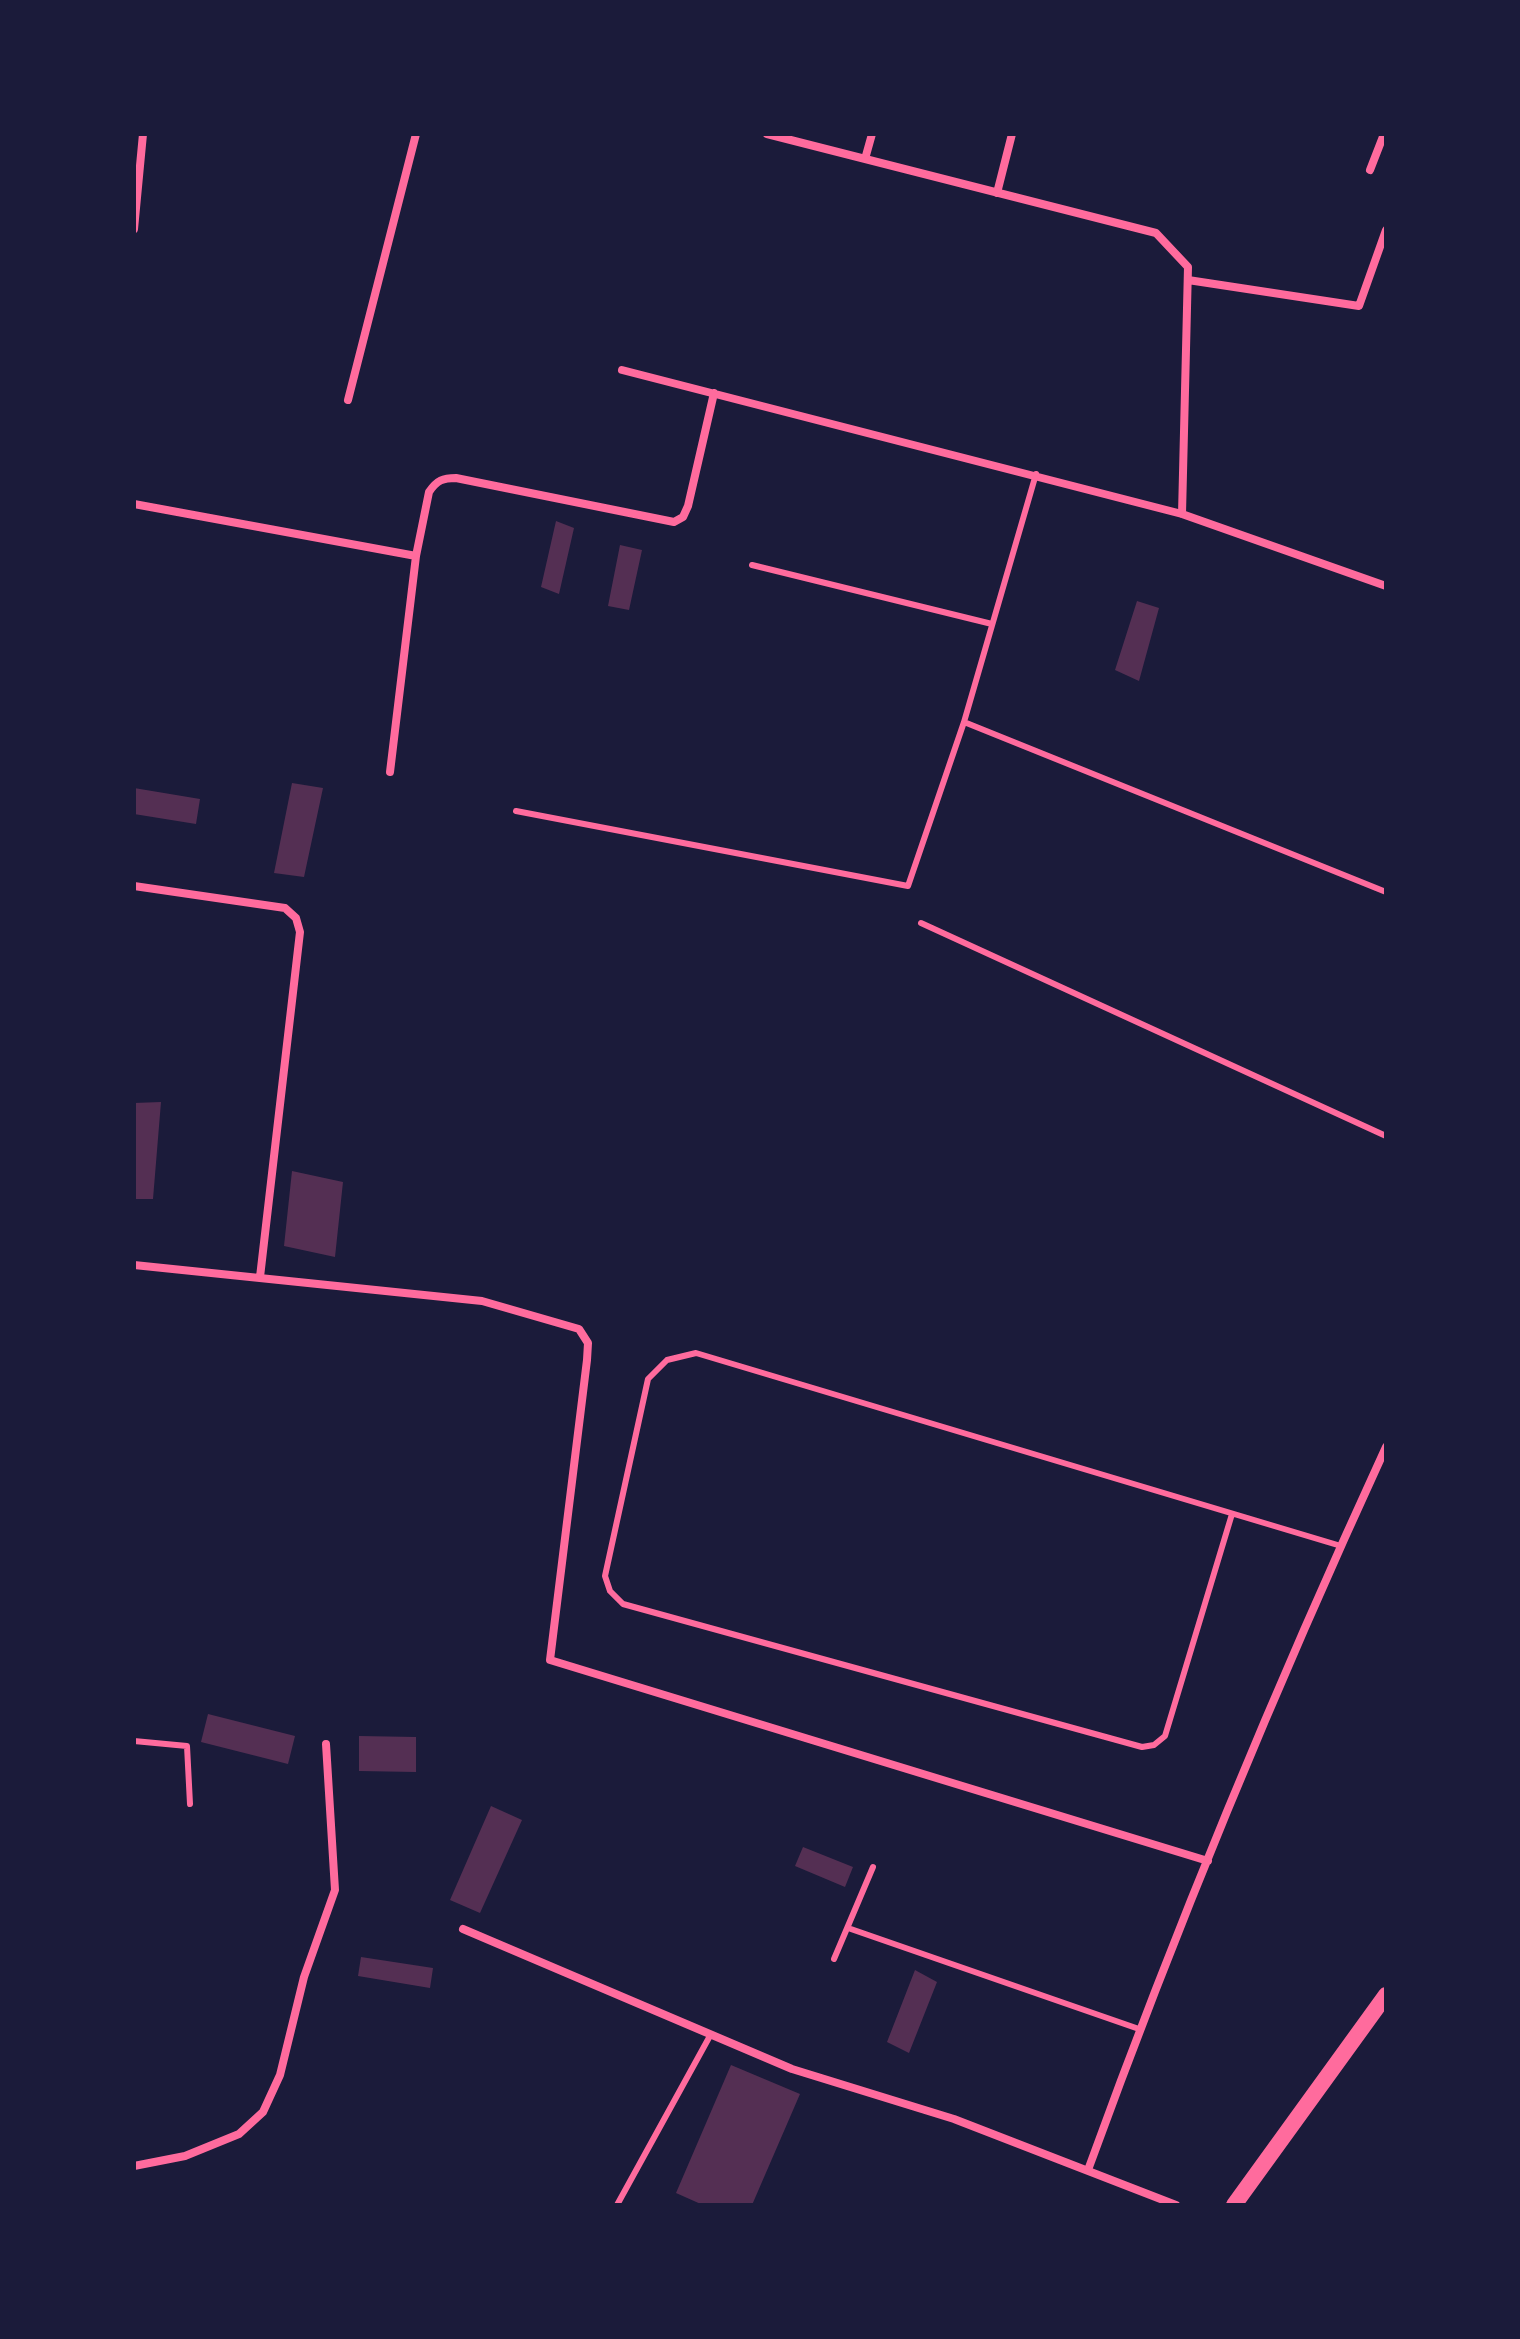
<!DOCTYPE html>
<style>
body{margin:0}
#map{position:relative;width:1520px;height:2339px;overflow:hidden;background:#1b1b3a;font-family:"Work Sans",sans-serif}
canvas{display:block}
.frame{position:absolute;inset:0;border:136px solid #1b1b3a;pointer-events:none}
</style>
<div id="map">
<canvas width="1520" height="2339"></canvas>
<div class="frame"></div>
</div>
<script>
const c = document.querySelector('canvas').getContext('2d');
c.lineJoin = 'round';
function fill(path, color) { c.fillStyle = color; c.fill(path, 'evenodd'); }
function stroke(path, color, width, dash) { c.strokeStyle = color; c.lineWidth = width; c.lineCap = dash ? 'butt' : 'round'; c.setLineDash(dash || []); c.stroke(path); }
const building = new Path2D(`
 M556 521 574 528 559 594 541 587Z
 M620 545 642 550 629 610 608 606Z
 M1137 601 1159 608 1139 681 1115 670Z
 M292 783 323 788 304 877 274 873Z
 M134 788 200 799 196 824 134 814Z
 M161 1102 153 1199H134V1103Z
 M292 1171 343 1182 335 1257 284 1246Z
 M208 1714 295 1736 288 1764 201 1742Z
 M359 1736 416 1737V1772L359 1771Z
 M491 1806 522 1820 480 1913 450 1900Z
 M803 1847 853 1867 845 1887 795 1866Z
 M361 1957 433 1968 430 1988 358 1976Z
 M915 1970 937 1982 909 2053 887 2042Z
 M731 2065 800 2094 752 2205H703L676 2193Z`);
const service = new Path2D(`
 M752 565 992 624
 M964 722 1386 892
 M516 811 908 886 964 722 1036 474
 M921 923 1386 1136
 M1232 1514 1165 1736 1154 1745 1142 1747 623 1604 610 1591 605 1576 648 1379 667 1360 696 1353 1341 1546
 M134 1741 187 1746 190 1804
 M848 1928 1139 2029
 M834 1959 873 1867
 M617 2205 711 2034`);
const minor = new Path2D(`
 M767 134 1156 233 1188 267 1182 514
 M865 159 872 134
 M1370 170 1384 134
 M997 193 1012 134
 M134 229 143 134
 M1188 280 1359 306 1386 230
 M622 370 1182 514 1386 586
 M348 400 416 134
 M134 504 416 556
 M390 772 416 556 429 492C437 480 443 478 456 478L674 522 683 517 688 506 714 393
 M134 886 285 908 296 918 300 932 260 1277
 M134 1265 482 1301 579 1329 588 1343 587 1360 550 1660 1208 1861
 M463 1929 792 2069 954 2119 1176 2205
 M134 2166 185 2156 239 2134 263 2112 280 2075 304 1977 335 1890 326 1744
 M1088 2170C1177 1925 1277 1684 1386 1447`);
const secondary = new Path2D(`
 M1234 2205 1386 1995`);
fill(building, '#542f53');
stroke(service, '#ff6b9d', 6);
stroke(minor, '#ff6b9d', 8);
stroke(secondary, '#ff6b9d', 16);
</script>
